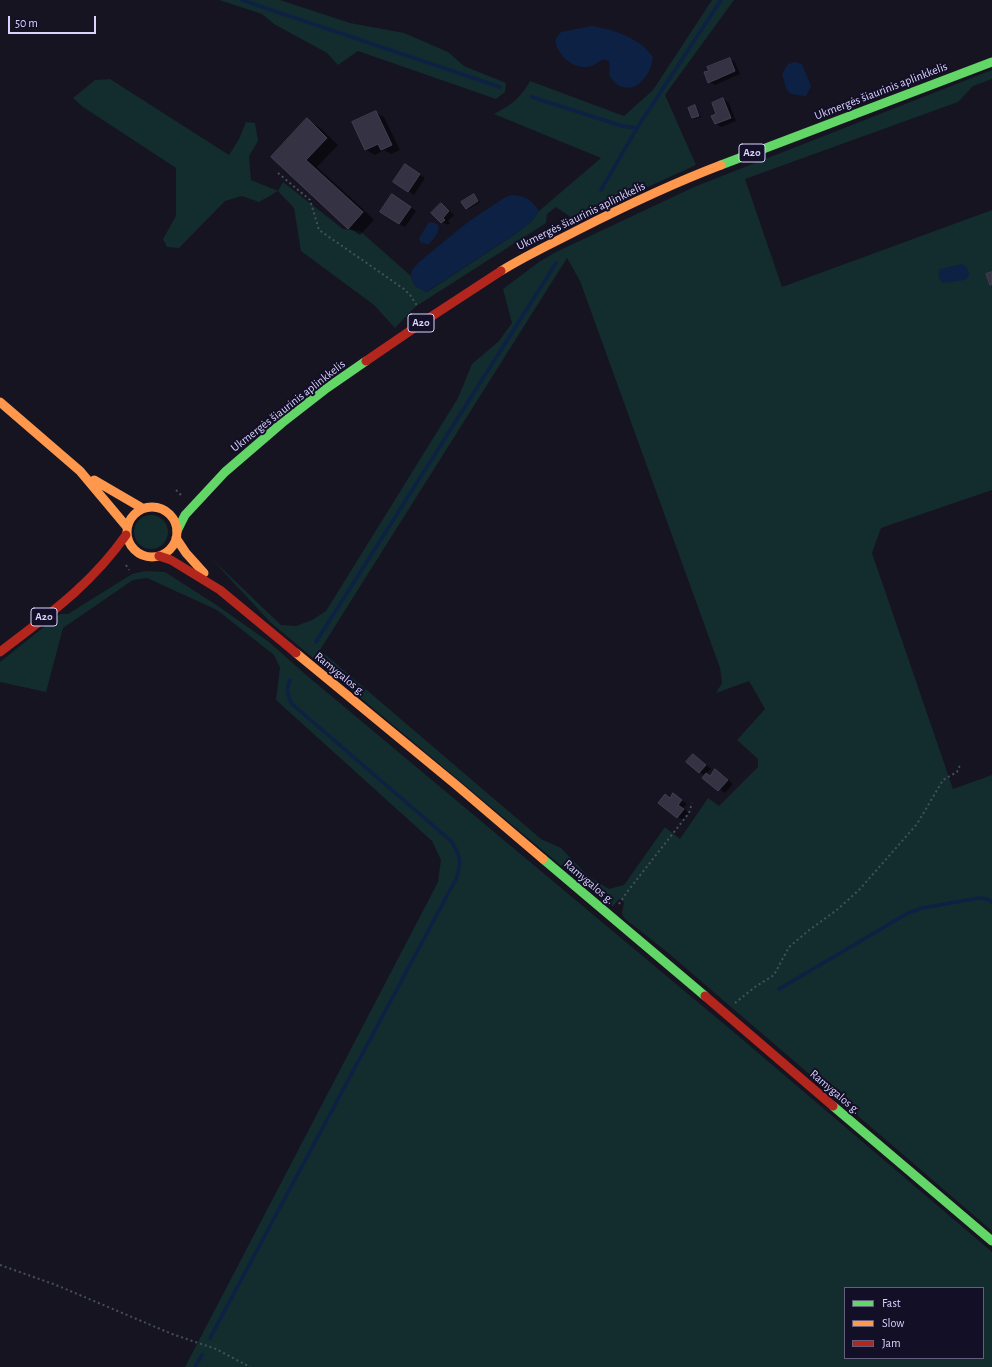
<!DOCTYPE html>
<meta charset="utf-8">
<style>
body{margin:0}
#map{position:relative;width:992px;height:1367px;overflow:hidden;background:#161421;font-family:"Alegreya Sans",sans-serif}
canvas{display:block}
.legend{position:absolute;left:844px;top:1287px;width:140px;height:72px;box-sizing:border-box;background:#130f26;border:1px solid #625e7d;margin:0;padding:5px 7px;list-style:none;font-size:12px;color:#d9d4ff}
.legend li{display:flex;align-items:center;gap:8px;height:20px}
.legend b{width:20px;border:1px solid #625e7d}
.scale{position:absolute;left:8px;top:16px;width:88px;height:18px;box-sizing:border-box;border:2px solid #d9d4ff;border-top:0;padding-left:5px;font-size:12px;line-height:14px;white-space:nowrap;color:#d9d4ff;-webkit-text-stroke:3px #130f26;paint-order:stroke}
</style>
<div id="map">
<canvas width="992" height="1367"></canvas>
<ul class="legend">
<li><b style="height:5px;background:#63d668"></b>Fast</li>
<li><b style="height:5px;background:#ff974d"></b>Slow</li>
<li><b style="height:5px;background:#b3261e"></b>Jam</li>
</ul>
<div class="scale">50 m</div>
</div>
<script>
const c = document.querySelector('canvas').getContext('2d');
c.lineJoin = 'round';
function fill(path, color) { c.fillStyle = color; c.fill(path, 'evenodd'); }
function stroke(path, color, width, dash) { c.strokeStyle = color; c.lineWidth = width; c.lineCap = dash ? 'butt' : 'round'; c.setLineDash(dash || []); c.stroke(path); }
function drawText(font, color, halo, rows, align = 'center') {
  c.font = font + ' "Alegreya Sans",sans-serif'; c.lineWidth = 4; c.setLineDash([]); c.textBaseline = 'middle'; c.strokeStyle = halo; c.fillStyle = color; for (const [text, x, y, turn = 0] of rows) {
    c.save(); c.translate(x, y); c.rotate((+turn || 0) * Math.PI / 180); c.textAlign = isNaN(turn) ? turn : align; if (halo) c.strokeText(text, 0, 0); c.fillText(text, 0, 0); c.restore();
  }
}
const green = new Path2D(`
 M219 0H280L350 23 404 33 448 52 464 66 506 83 505 92 496 99 358 51 338 65 327 53 274 24 262 14Z
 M712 0H734L665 95 696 165 575 220 556 207 547 214 546 223 415 307 395 328 374 305 301 251 294 208 278 191 259 202 242 196 225 201 179 248 167 247 163 239 176 216V168L83 107 73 98 95 80 110 79 229 155 239 139 246 122 255 123 258 141 249 156 251 180 278 191 283 182 343 229 360 231 411 276 415 286 427 292 514 235 532 221 539 211 601 158 494 114C512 104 520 99 530 81L624 116 653 90Z
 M992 70V79L973 86 958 102 745 179 782 287 992 210V490L881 528 872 553 953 789 992 775V1231L667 952 624 918 622 913 624 903 622 900 619 899 613 906 608 905 270 622 210 557 281 625 296 626 312 620 326 611 458 398 472 364 499 341 512 323 503 289 539 262 556 252 694 187ZM567 258 580 281 720 668 722 683 716 693 749 681 765 709 737 740 758 759V767L719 806 708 798 680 839 665 827 624 885 609 889 588 876 561 848 541 839 320 650Z
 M134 532a17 17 0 1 1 34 0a17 17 0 1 1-34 0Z
 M145 571 165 572 218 606 269 642 305 674 736 1034 992 1252V1367H185L438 882 441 860 432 841 276 700 280 667 274 655 217 610 147 578 133 580 63 628 46 692 0 682V662L60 614H68L132 574ZM845 1288H983V1358H845Z`);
const water = new Path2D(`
 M592 26C615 30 640 38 653 57 652 72 638 94 620 86 615 84 612 79 609 75L610 66 609 61 603 59C600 61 596 64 592 66 579 70 564 62 558 49 556 46 556 43 555 40L561 32Z
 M795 62 802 64 811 86 806 96C784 94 788 93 782 74L788 64Z
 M511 195C526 196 531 199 539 211L532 221 514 235 426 292 415 286 411 276 412 270 419 262 468 222 504 198Z
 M429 222 435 223 438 225C440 233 434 238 429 244L421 243 419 238Z
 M962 264C967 267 969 270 969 276L965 280 943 283C939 279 937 275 940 269Z`);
const shadow = new Path2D(`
 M730 59 735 62 740 74 715 85 709 82 710 71Z
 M723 99 729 103 736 121 721 127 715 123Z
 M695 106 697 108 701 117 695 119 692 118Z
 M375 112 384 117 400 150 391 154 384 150 375 155 366 150 353 123Z
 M307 120 319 127 338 145 317 167 364 210 348 227 272 157Z
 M411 169 425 178 414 195 394 182Z
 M474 195 480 202 469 209 466 208Z
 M398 198 416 211 405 227 399 224Z
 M441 205 447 208 454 215 448 221 450 223 448 225 442 222Z
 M365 211 374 220 360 235 348 227H350Z
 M694 755 711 769 706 774 710 776 721 774 733 784 725 793 704 777 705 776 688 762Z
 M665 795 671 798H679L687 804 683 808 689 813 683 820 677 817Z`);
const stream = new Path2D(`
 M242 0 500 87
 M532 97 622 126 637 128
 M601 190 637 128 721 0
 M316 642 556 263
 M779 989 908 913 922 908 979 898 987 899 992 902
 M210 1338 457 877C461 860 461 856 451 841L292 704C287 694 286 689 290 680
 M195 1367 202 1355`);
const building = new Path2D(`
 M730 58 735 71 708 83 704 72 709 71 707 67Z
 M723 98 731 118 715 124 711 116 716 114 712 103Z
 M695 105 699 116 692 118 688 108Z
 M376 111 392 145 381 150 378 144 365 150 352 122Z
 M307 118 327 138 306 160 363 212 348 229 271 157Z
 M405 164 420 174 408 192 393 182Z
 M392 194 411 207 399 224 380 212Z
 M474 194 478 201 466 209 461 202Z
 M441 203 449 211 443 218 445 220 441 223 431 213Z
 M992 272V284L990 285 986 274Z
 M693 754 706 765 699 773 686 762Z
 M715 769 728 780 718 791 702 778 706 773 710 776Z
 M673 793 682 800 678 805 684 809 677 818 658 803 665 794 670 798Z`);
const path = new Path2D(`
 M278 173 310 200 319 230 404 289 410 295 418 307
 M176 490 181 495
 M126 565 129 570
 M619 904 627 892 689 813 692 803
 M735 1003 755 987 774 975 789 947 808 931 838 909 860 889 917 824 943 780 957 772 960 765
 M0 1265 56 1285 172 1334 216 1349 250 1367`);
const fast = new Path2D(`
 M721 165 992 62
 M177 531 185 515 225 472 282 423 327 388 366 361
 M543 859 705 996
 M833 1106 992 1241`);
const slow = new Path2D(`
 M501 271C525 256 551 244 576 231 623 207 671 184 721 165
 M0 402 80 471 127 527
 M94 480 142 508
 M127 532a25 25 0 1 1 50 0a25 25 0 1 1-50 0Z
 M176 538 186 553 204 573
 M296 653 455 784 543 859`);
const jam = new Path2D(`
 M366 361 426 320 501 271
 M159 556 171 560 220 590 296 653
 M0 652C48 615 91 585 126 535
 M705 996 833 1106`);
const shields = [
 [752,153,26],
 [421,323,26],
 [44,617,26]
];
const shieldNames = [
 ["A20",752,153],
 ["A20",421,323],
 ["A20",44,617]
];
const streetNames = [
 ["Ukmergės šiaurinis aplinkkelis",881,91,-21],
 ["Ukmergės šiaurinis aplinkkelis",581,216,-26],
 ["Ukmergės šiaurinis aplinkkelis",288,406,-38],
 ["Ramygalos g.",340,674,39],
 ["Ramygalos g.",589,882,40],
 ["Ramygalos g.",835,1092,40]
];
fill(green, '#132c2d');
fill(water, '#0d2144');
fill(shadow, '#0007');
stroke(stream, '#0d2144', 3.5);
fill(building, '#343243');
stroke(building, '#433f54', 1);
stroke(path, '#44505f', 2, [2, 3]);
stroke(fast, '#63d668', 9);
stroke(slow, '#ff974d', 9);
stroke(jam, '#b3261e', 9);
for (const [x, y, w] of shields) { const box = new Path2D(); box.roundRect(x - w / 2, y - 9, w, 18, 3); c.fillStyle = '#130f26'; c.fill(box); stroke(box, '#d9d4ff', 1); }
drawText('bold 11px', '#d9d4ff', null, shieldNames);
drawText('12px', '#d9d4ff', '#130f26', streetNames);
</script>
